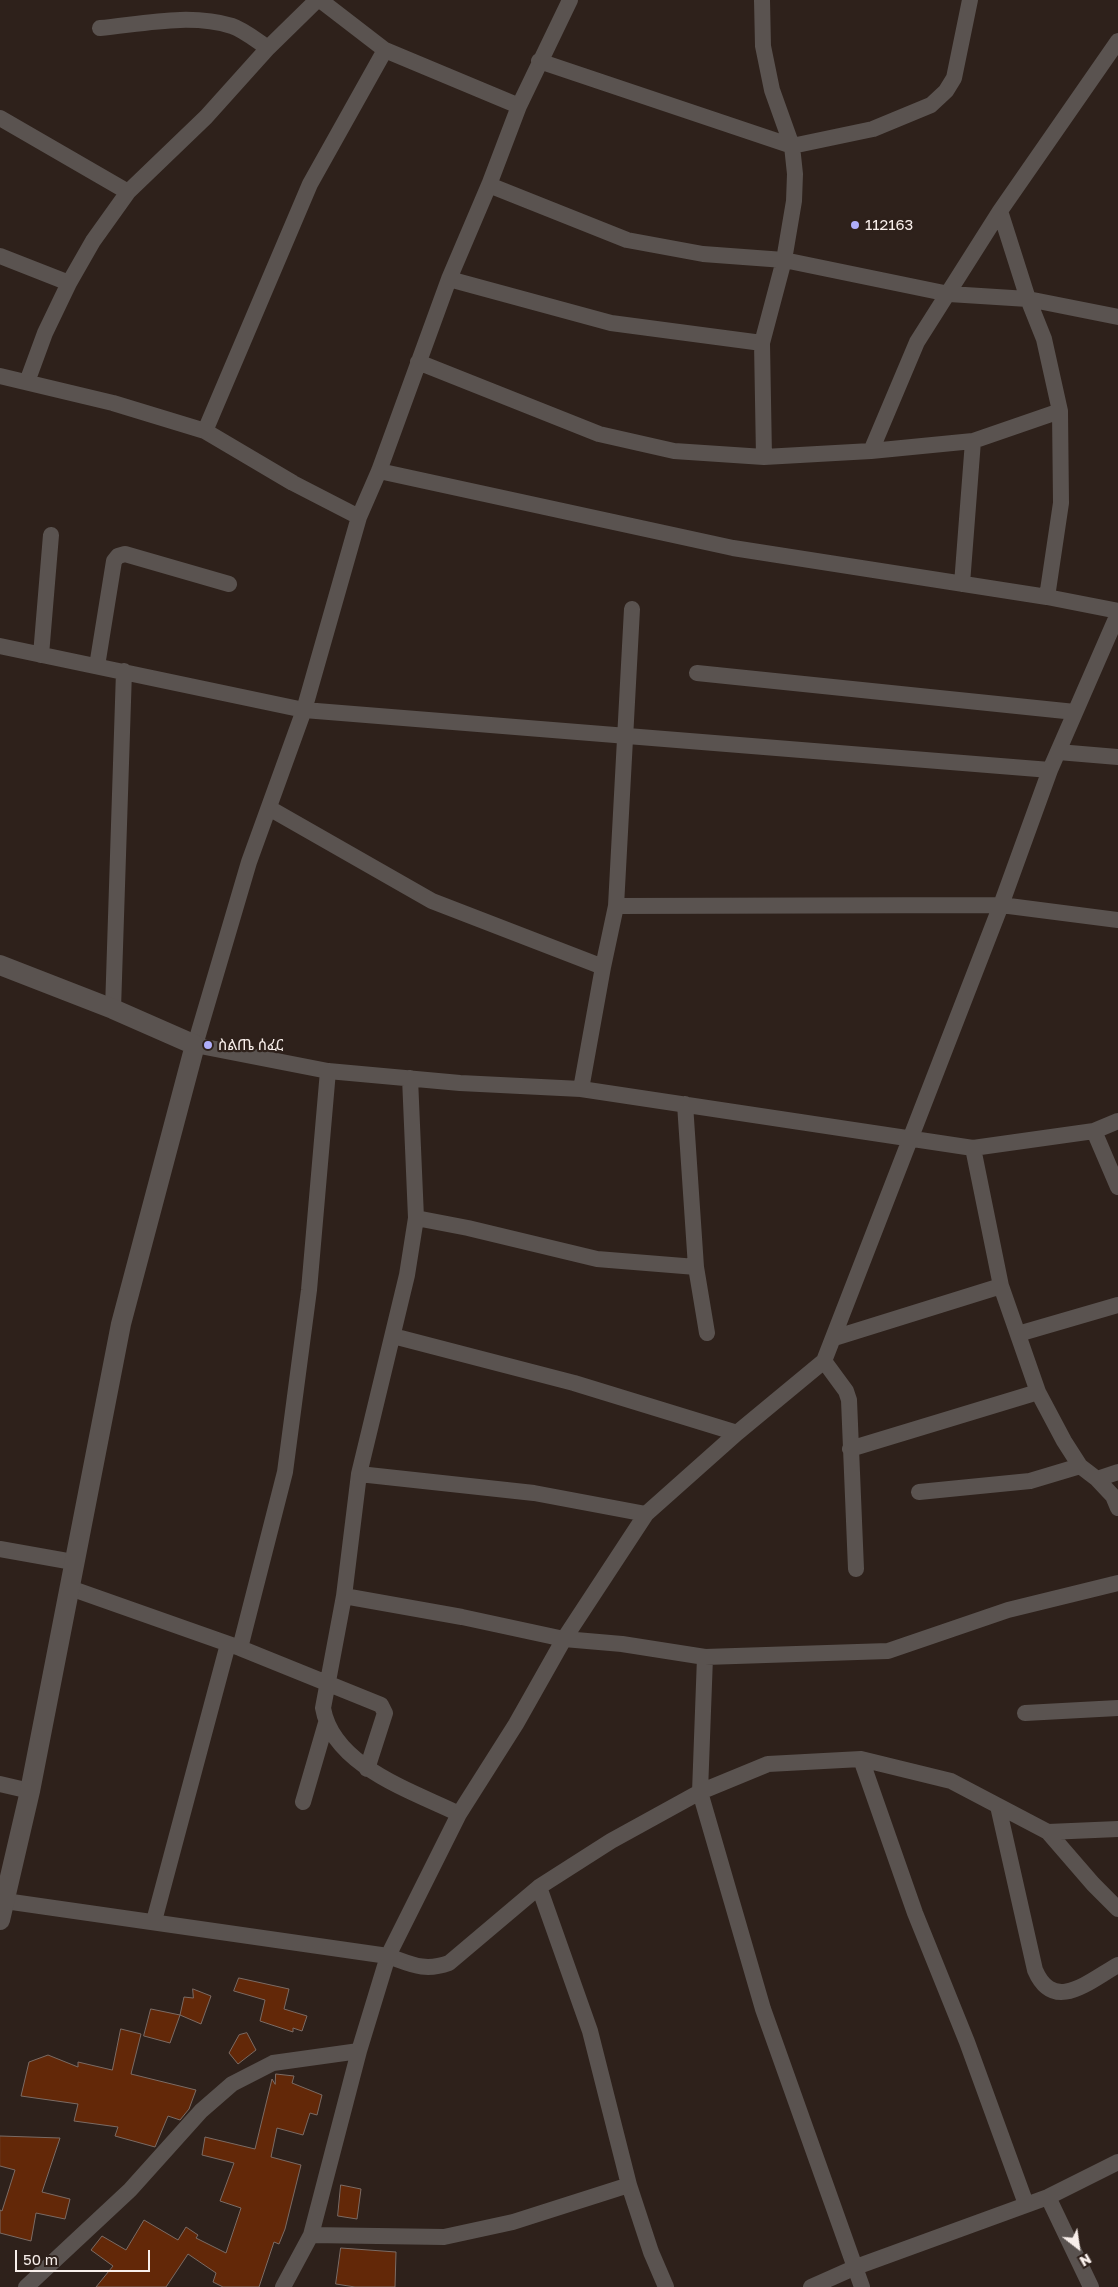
<!DOCTYPE html>
<meta charset="utf-8">
<style>
body{margin:0}
#map{position:relative;width:1118px;height:2287px;overflow:hidden;background:#2e211b;font-family:"Golos Text",sans-serif}
canvas{display:block}
.north{position:absolute;left:1053px;top:2222px;width:50px;height:50px;-webkit-text-stroke:4px #2e211b;paint-order:stroke;rotate:150deg;font-size:14px;font-weight:700;line-height:20px;text-align:center;color:#f8efeb}
.north::after{content:'';display:block;margin:auto;width:18px;height:22px;background:#f8efeb;clip-path:polygon(50% 0,100% 100%,50% 72%,0 100%)}
.scale{position:absolute;left:15px;top:2250px;width:135px;height:22px;box-sizing:border-box;border:2px solid #f8efeb;border-top:0;padding-left:6px;font-size:15px;line-height:18px;white-space:nowrap;color:#f8efeb;-webkit-text-stroke:4px #2e211b;paint-order:stroke}
</style>
<div id="map">
<canvas width="1118" height="2287"></canvas>
<div class="north">N</div>
<div class="scale">50 m</div>
</div>
<script>
const c = document.querySelector('canvas').getContext('2d');
c.lineJoin = 'round';
function fill(path, color) { c.fillStyle = color; c.fill(path, 'evenodd'); }
function stroke(path, color, width, dash) { c.strokeStyle = color; c.lineWidth = width; c.lineCap = dash ? 'butt' : 'round'; c.setLineDash(dash || []); c.stroke(path); }
function drawText(font, color, halo, rows, align = 'center') {
  c.font = font + ' "Golos Text","Noto Sans Ethiopic",sans-serif'; c.lineWidth = 4.5; c.setLineDash([]); c.textBaseline = 'middle'; c.strokeStyle = halo; c.fillStyle = color; for (const [text, x, y, turn = 0] of rows) {
    c.save(); c.translate(x, y); c.rotate((+turn || 0) * Math.PI / 180); c.textAlign = isNaN(turn) ? turn : align; if (halo) c.strokeText(text, 0, 0); c.fillText(text, 0, 0); c.restore();
  }
}
const building = new Path2D(`
 M239 1978 289 1989 284 2009 307 2016 302 2031 293 2028V2032L260 2021 265 2000 234 1991Z
 M193 1989 211 1996 201 2024 180 2015 184 1997 193 1998Z
 M151 2009 180 2015 170 2043 144 2036Z
 M121 2029 141 2034 131 2074 196 2090 189 2109 180 2120 168 2116 155 2147 115 2136 118 2127 74 2121 78 2104 21 2096 29 2062 48 2055 78 2067V2062L112 2070Z
 M247 2033 256 2050 238 2064 229 2053 239 2035Z
 M276 2074 294 2076 292 2083 322 2095 317 2115 310 2113 303 2135 277 2128 271 2157 301 2165 285 2229 279 2244 274 2242 259 2287H223L213 2282 216 2273 188 2254 166 2287H96L113 2266 91 2250 102 2236 126 2250 144 2220 178 2240 186 2227 198 2235 196 2238 226 2253 241 2208 220 2201 234 2163 202 2155 205 2137 255 2149 272 2079 275 2084Z
 M0 2136 60 2138 42 2192 70 2199 65 2219 36 2213 31 2241 0 2233V2210L2 2211 15 2170 0 2166Z
 M341 2185 361 2189 357 2219 338 2216Z
 M341 2248 396 2252 395 2287H355L336 2284Z`);
const minor = new Path2D(`
 M320 0 385 50 519 106
 M570 0 519 106 489 185 449 279 379 471 359 517 304 710 249 862 195 1045 328 1071 460 1083 581 1089 973 1148 1094 1131 1118 1121
 M762 0 763 46 772 90 792 146 795 174 794 201 784 260 762 343 764 457
 M100 28C142 24 190 13 232 26 244 30 257 41 268 48
 M539 61 792 146 873 129 931 105 946 91 954 78 970 0
 M0 118 128 192
 M489 185 627 240 703 254 784 260 949 294 1028 299 1118 317
 M1000 211 1028 299 1044 339 1060 411 1061 503 1047 597
 M0 256 69 283
 M449 279 611 323 762 343
 M418 362 599 434 674 451 764 457 871 451 973 441 1060 411
 M0 376 113 403 205 431 293 483 359 517
 M27 382 45 333 69 283 93 241 128 192 206 117 268 48 317 0
 M205 431 310 184 385 50
 M871 451 917 342 1000 211 1118 41
 M379 471 733 548 1047 597 1118 611
 M962 584 973 441
 M632 609 616 906 1001 905 1118 920
 M0 646 304 710 1050 770
 M41 655 51 535
 M97 666 114 561 118 556 125 554 229 584
 M697 673 1075 712
 M1058 752 1118 757
 M269 808 432 901 603 967 581 1089
 M603 967 616 906
 M113 1009 124 671
 M410 1078 416 1218 407 1275 359 1474 344 1596 323 1708C333 1766 412 1791 459 1814
 M685 1104 696 1267 707 1333
 M1094 1131 1118 1187
 M973 1148 1001 1286 1038 1392 1064 1441 1080 1466 1097 1479 1113 1496 1118 1508
 M416 1218 468 1228 597 1259 696 1267
 M1018 1334 1118 1305
 M393 1336 574 1383 737 1433
 M834 1338 1001 1286
 M824 1361 846 1391 849 1400 856 1569
 M850 1449 1038 1392
 M359 1474 534 1493 646 1514
 M1097 1479 1118 1472
 M919 1492 1030 1481 1080 1466
 M0 1549 73 1562
 M70 1588 240 1648 381 1705 385 1713 367 1769
 M344 1596 462 1617 564 1639 622 1644 705 1657 888 1651 1008 1610 1118 1583
 M240 1648 285 1472 309 1290 328 1071
 M705 1657 700 1792 763 2009 862 2287
 M1025 1713 1118 1708
 M861 1759 915 1913 967 2042 1026 2204
 M0 1784 30 1791
 M303 1802 326 1723
 M998 1806 1035 1970C1054 2014 1089 1981 1118 1965
 M1048 1832 1118 1829
 M539 1887 590 2031 629 2185 651 2252 666 2287
 M5 1901 388 1956C411 1964 424 1972 449 1963L539 1887 611 1841 700 1792 768 1764 861 1759 951 1781 1048 1832 1093 1884 1118 1909
 M154 1921 228 1644
 M1048 2197 1091 2287
 M311 2235 444 2237 513 2222 629 2185
 M26 2287 130 2190 201 2111 232 2084 273 2063 359 2051
 M283 2287 311 2235 359 2051 388 1956 459 1814 516 1724 564 1639 646 1514 737 1433 824 1361 1001 905 1050 770 1118 614
 M811 2287 856 2267 1048 2197 1118 2162`);
const tertiary = new Path2D(`
 M0 965 113 1009 195 1045 121 1324 30 1791 0 1920`);
const markers = [
 [855,225,5,"#afaefa"],
 [208,1045,5,"#afaefa"]
];
const poiNames = [
 ["112163",865,225],
 ["ስልጤ ሰፈር",218,1045]
];
fill(building, '#632808');
stroke(building, '#7b6b64', 1);
stroke(minor, '#5a5350', 16);
stroke(tertiary, '#5a5350', 20);
for (const [x, y, r, color] of markers) { const dot = new Path2D(); dot.arc(x, y, r, 0, 2 * Math.PI); c.fillStyle = color; c.fill(dot); stroke(dot, '#2e211b', 2); }
drawText('15px', '#f8efeb', '#2e211b', poiNames, 'left');
</script>
